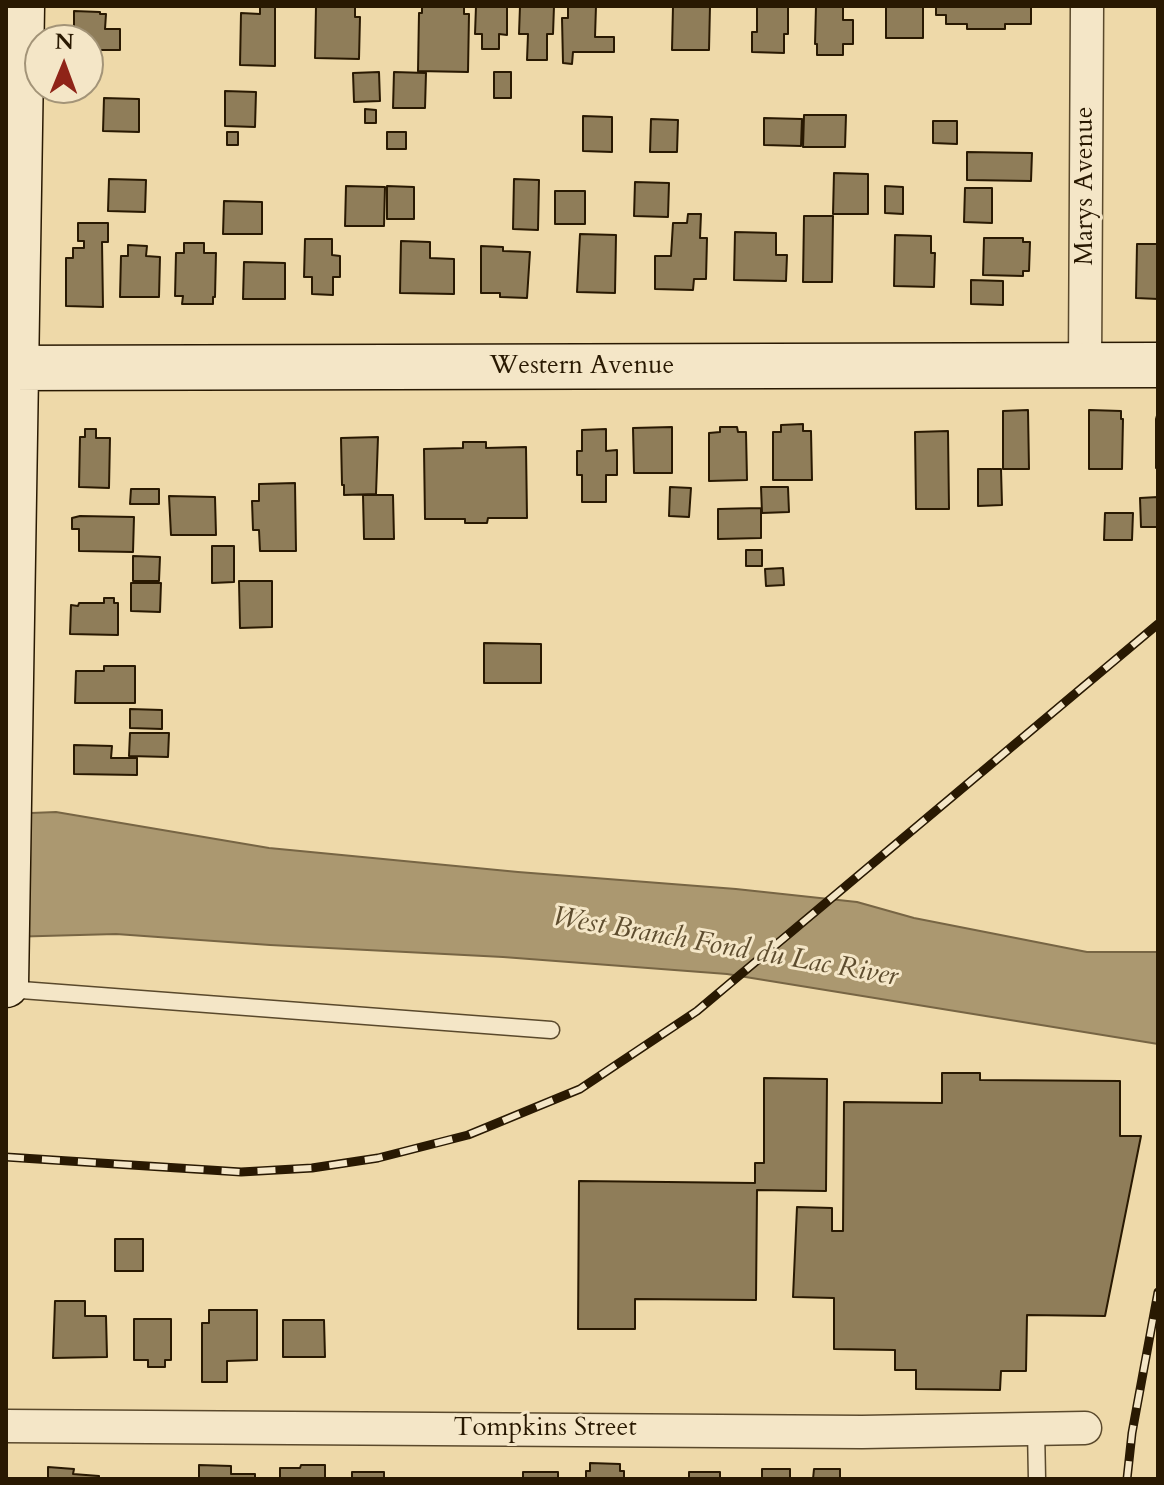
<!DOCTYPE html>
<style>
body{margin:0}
#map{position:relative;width:1164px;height:1485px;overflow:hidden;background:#eed9a9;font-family:Cardo,serif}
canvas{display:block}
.frame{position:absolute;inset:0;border:8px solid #291902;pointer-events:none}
.north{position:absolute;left:24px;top:24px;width:80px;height:80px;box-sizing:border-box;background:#f4e6c7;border:2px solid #a39478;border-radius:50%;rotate:1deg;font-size:22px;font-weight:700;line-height:32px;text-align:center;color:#291902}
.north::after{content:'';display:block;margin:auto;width:28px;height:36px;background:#8f2418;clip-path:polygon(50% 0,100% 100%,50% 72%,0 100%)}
</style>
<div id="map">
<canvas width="1164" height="1485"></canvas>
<div class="frame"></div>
<div class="north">N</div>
</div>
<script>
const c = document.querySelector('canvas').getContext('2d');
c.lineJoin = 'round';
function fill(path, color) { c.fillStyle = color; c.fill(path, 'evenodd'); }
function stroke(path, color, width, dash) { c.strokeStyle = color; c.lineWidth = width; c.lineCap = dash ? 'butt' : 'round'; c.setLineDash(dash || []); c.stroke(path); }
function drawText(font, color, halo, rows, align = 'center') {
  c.font = font + ' Cardo,serif'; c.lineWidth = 6; c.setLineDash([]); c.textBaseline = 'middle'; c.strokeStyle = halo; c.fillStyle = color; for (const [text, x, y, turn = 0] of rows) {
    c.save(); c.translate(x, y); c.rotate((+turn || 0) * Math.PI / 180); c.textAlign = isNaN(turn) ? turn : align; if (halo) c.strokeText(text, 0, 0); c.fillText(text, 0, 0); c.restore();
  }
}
const water = new Path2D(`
 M56 812 269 848 518 872 736 889 857 902 914 918 1087 952H1158V1044L727 974 503 957 270 945 116 934 6 937V814Z`);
const building = new Path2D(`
 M260 6H275V66L240 65 241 13 260 14Z
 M316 6H355V17H360L359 59 315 58Z
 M422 6H464V14H469L468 72 418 71 419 13H422Z
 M476 6H507V35L499 34V49H482V34H475Z
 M520 6H554L553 34H547V60H527L528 34H519Z
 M568 6H596L595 37H614V52H573L572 64 563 63 562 18H568Z
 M673 6H710L709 50H672Z
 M757 6H788V34H784V53L752 52V32H757Z
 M816 6H843V20H853V44H843V55H817V44H815Z
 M886 6H923V38H886Z
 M936 6H1031V24H1005V29H967V24H946V15H936Z
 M74 11 100 12V14H106L105 29H120V50H99V78H88V40H74Z
 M379 72 380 101 354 102 353 73Z
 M394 72 426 73 425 108H393Z
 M494 72H511V98H494Z
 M225 91 256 92 255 127 225 126Z
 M104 98 139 99V132L103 131Z
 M365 109 376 110V123H365Z
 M804 115H846L845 147H803Z
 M583 116 612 117V152L583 151Z
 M764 118 802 119 801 146 764 145Z
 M651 119 678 120 677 152H650Z
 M933 121H957V144L933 143Z
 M227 132H238V145H227Z
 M387 132H406V149H387Z
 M967 152 1032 153 1031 181 967 180Z
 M834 173 868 174V214H833Z
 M109 179 146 180 145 212 108 211Z
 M514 179 539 180 538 230 513 229Z
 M635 182 669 183 668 217 634 216Z
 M346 186 385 187 384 226H345Z
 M387 186 414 187V219H387Z
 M885 186 903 187V214L885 213Z
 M965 188H992V223L964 222Z
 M555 191H585V224H555Z
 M224 201 262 202V234H223Z
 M688 214H701L700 238H707L706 279H694L693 290 655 289V256H671L673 223H687Z
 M804 216H833L832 282H803Z
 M78 223H108V242H102L103 307 66 306V258H73V248H84V241H78Z
 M735 232 776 233V255H787L786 281 734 280Z
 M580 234 616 235 615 293 577 292Z
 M895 235 931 236V253H935L934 287 894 286Z
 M984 238H1023V242H1030L1029 271H1023V276L983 275Z
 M305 239H332V255L340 256V277H333V295L312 294V277H304Z
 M401 241 430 242V258L454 259V294L400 293Z
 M184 243H204V253H216L215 297H213V304H182L183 296H175L176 253H184Z
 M1137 244H1158V299L1136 298Z
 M128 245 147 246 146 256 160 257 159 297H120L121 256H128Z
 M481 246 503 247V251L530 252 527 298 500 297V293H481Z
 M244 262 285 263V299H243Z
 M971 280 1003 281V305L971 304Z
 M1028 410 1029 469H1003V411Z
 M1089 410 1121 411V419H1123L1122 469H1089Z
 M1158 412V468H1156V419Z
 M803 424V431H811L812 480H773V432H781V425Z
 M672 427V473H634L633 428Z
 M720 427H737L738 432H746L747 480 709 481V433L720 432Z
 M85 429H96V438H110L109 488 79 487 80 437H85Z
 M606 429V451L617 450V475H606V502H582V475H577V451H582V430Z
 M948 431 949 509H916L915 432Z
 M378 437 376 494 344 495V485H342L341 438Z
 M463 442H486V448L526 447 527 518H488L487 523H465V519H425L424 449 463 448Z
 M978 469H1001L1002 505 978 506Z
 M295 483 296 551H260L259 530H253L252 501H259V484Z
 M670 487 691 488 689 517 669 516Z
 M761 487H788L789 512 762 513Z
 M131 489H159V504H130Z
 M363 495H393L394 539H364Z
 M169 496 215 497 216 535H171Z
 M1158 497V527H1141L1140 498Z
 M761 508V538L718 539V509Z
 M1105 513H1133L1132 540H1104Z
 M80 516 134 517 133 552 79 551V529H72V518Z
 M212 546H234V582L212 583Z
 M746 550H762V566H746Z
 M133 556 160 557 159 581H133Z
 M783 568 784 585 766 586 765 569Z
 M239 581H272V627L240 628Z
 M131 583H161L160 612 131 611Z
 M104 598H114V603H118V635L70 634 71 605 78 606 79 603H104Z
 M484 643 541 644V683H484Z
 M104 666H135V703H75L76 671H104Z
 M130 709 162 710V729L130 728Z
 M130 733H169L168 757 129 756Z
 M74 745 112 746 111 758H137V775L74 774Z
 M942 1073H980V1080L1120 1081V1136H1141L1105 1316 1027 1315 1026 1371H1001L1000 1390 916 1389V1370H895V1350L834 1349V1298L793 1297 797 1207 832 1208V1231H843L844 1102 942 1103Z
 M764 1078 827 1079 826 1191 757 1190 756 1300 635 1299V1329H578L579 1181 755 1183V1163H764Z
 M115 1239H143V1271H115Z
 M55 1301H85V1316H106L107 1357 53 1358Z
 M209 1310H257V1360L227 1361V1382H202V1323H209Z
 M134 1319H171V1360H165V1367H148V1360H134Z
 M283 1320H324L325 1357H283Z
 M590 1463 620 1464V1471H624V1479H586V1471H590Z
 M199 1465 231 1466V1474H255V1479H199Z
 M301 1465H325V1479H280V1468H300Z
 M48 1467 74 1469 73 1474 99 1476V1479H48Z
 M762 1469H790V1479H796H757L762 1478Z
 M814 1469H840V1478L843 1479H813Z
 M352 1472H384V1479H352Z
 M523 1472H558V1479H523Z
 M689 1472H720V1479H689Z`);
const lane = new Path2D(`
 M8 989 551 1030
 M1036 1429 1037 1479`);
const street = new Path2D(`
 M1085 366 1087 6
 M6 1426 862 1432 1085 1428`);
const secondary = new Path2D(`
 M6 368 1158 365
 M6 985 22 6`);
const rail = new Path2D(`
 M6 1157 241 1172 312 1168 378 1158 468 1135 580 1089 697 1011 1158 624
 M1127 1479 1132 1433 1158 1292`);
const streetNames = [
 ["Marys Avenue",1086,186,-90],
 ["Western Avenue",582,367],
 ["Tompkins Street",545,1429]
];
const waterNames = [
 ["West Branch Fond du Lac River",725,948,10]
];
fill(water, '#ab9870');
stroke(water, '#776544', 2);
fill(building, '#8f7d59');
stroke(building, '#291902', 2);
stroke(lane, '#5a492c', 19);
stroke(street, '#5a492c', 35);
stroke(secondary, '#291902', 47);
stroke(lane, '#f4e6c7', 16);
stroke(street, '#f4e6c7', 32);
stroke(secondary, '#f4e6c7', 44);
stroke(rail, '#291902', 9);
stroke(rail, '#f4e6c7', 6, [18]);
drawText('26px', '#291902', '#f4e6c7', streetNames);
drawText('italic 28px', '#5d4c2e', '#f4e6c7', waterNames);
</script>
